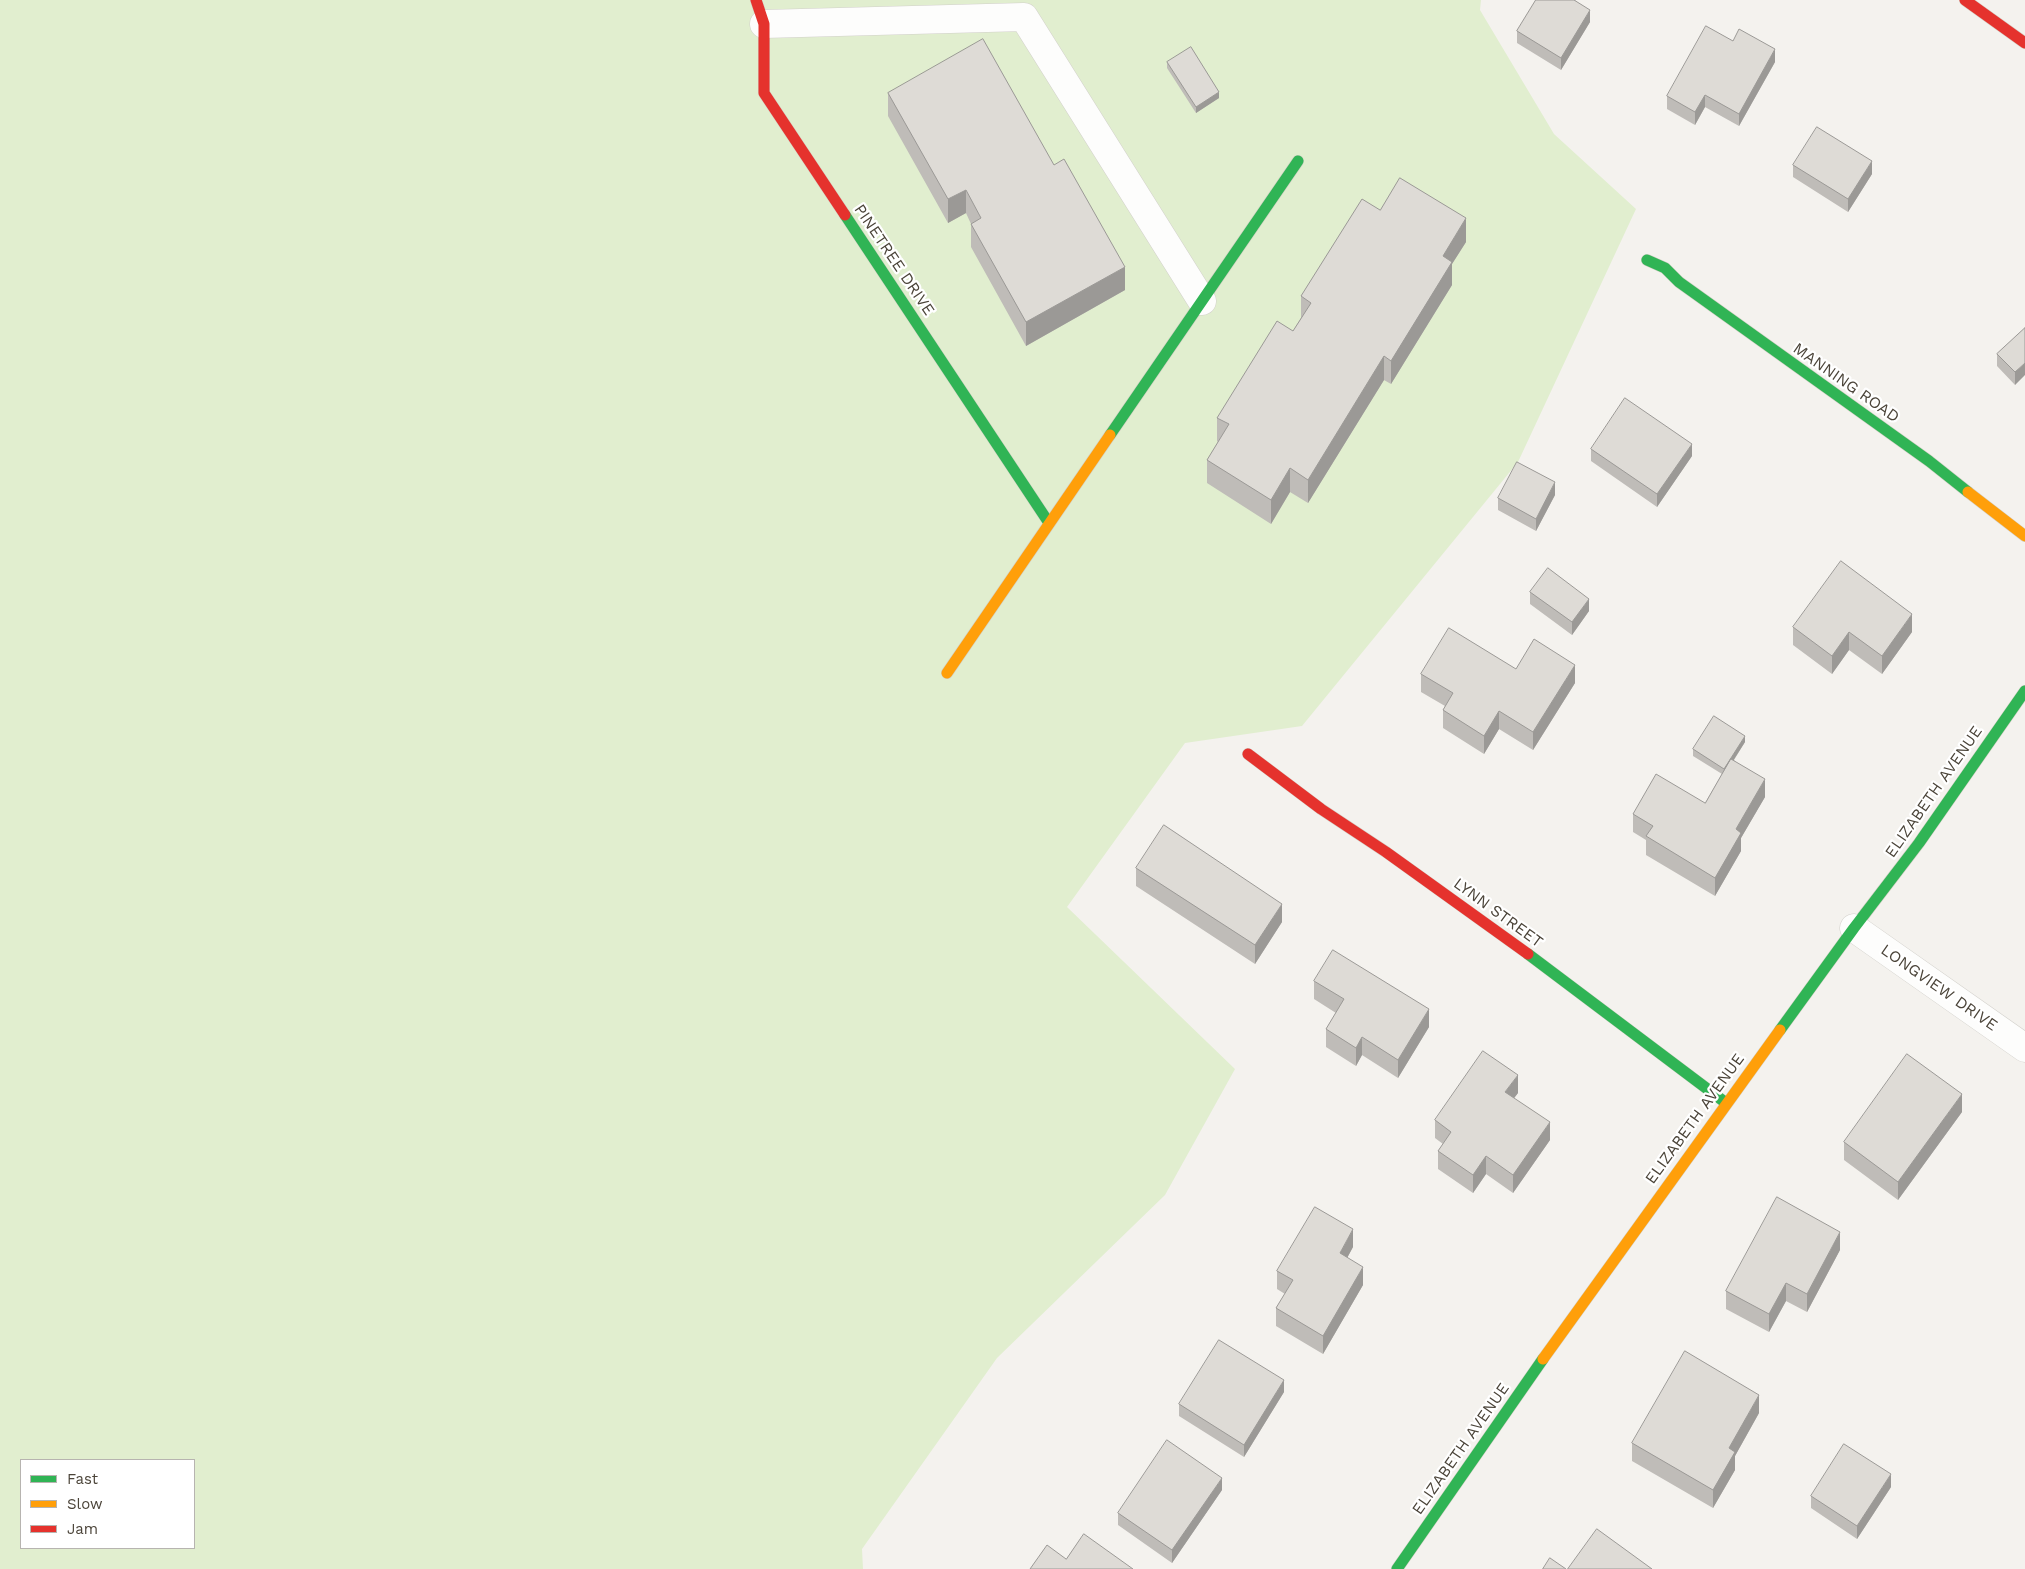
<!DOCTYPE html>
<style>
body{margin:0}
#map{position:relative;width:2025px;height:1569px;overflow:hidden;background:#f4f2ee;font-family:"Work Sans",sans-serif}
canvas{display:block}
.legend{position:absolute;left:20px;top:1459px;width:175px;height:90px;box-sizing:border-box;background:#fff;border:1px solid #b7b4b0;margin:0;padding:6px 9px;list-style:none;font-size:15px;color:#4b4439}
.legend li{display:flex;align-items:center;gap:10px;height:25px}
.legend b{width:25px;border:1px solid #b7b4b0}
</style>
<div id="map">
<canvas width="2025" height="1569"></canvas>
<ul class="legend">
<li><b style="height:6px;background:#30b455"></b>Fast</li>
<li><b style="height:6px;background:#ff9f0a"></b>Slow</li>
<li><b style="height:6px;background:#e5322d"></b>Jam</li>
</ul>
</div>
<script>
const c = document.querySelector('canvas').getContext('2d');
c.lineJoin = 'round';
function fill(path, color) { c.fillStyle = color; c.fill(path, 'evenodd'); }
function stroke(path, color, width, dash) { c.strokeStyle = color; c.lineWidth = width; c.lineCap = dash ? 'butt' : 'round'; c.setLineDash(dash || []); c.stroke(path); }
function drawText(font, color, halo, rows, align = 'center') {
  c.font = font + ' "Work Sans",sans-serif'; c.lineWidth = 4.5; c.setLineDash([]); c.textBaseline = 'middle'; c.strokeStyle = halo; c.fillStyle = color; for (const [text, x, y, turn = 0] of rows) {
    c.save(); c.translate(x, y); c.rotate((+turn || 0) * Math.PI / 180); c.textAlign = isNaN(turn) ? turn : align; if (halo) c.strokeText(text, 0, 0); c.fillText(text, 0, 0); c.restore();
  }
}
const green = new Path2D(`
 M0 0H1481L1480 10 1554 134 1636 209 1518 462 1302 726 1185 743 1067 907 1235 1069 1165 1195 997 1358 862 1549 863 1569H0ZM21 1460H194V1548H21Z`);
const street = new Path2D(`
 M764 24 1024 17 1202 301
 M1854 928 2025 1048`);
const fast = new Path2D(`
 M845 215 1049 523
 M1647 260 1665 268 1679 282 1929 461 1968 492
 M1110 435 1298 161
 M1528 954 1726 1103
 M1780 1030 1854 928 1919 843 2025 691
 M1397 1569 1543 1359`);
const slow = new Path2D(`
 M1968 492 2025 536
 M947 673 1110 435
 M1543 1359 1780 1030`);
const jam = new Path2D(`
 M756 0 764 24V93L845 215
 M1965 0 2025 43
 M1248 754 1321 809 1386 852 1528 954`);
const wall = new Path2D(`
 M1536 0H1576L1575 1 1590 22 1561 70 1517 43V31Z
 M1733 41 1775 62 1739 126 1705 107 1695 125 1667 109V96Z
 M1167 62 1219 98 1196 113 1167 68Z
 M888 93 1125 290 1026 346 971 247V224L966 213 948 223 888 116Z
 M1793 165 1872 174 1848 212 1793 177Z
 M1380 210 1466 242 1452 264V285L1391 384 1384 380 1308 503 1290 492 1271 524 1207 483V460L1218 442 1217 441V418L1293 331 1301 318V296Z
 M2025 328 2015 385 1997 366V354Z
 M1591 449 1692 456 1657 507 1591 461Z
 M1555 495 1536 531 1498 510V498Z
 M1530 592 1589 611 1572 635 1530 604Z
 M1793 627 1912 632 1882 674 1849 650 1832 674 1793 645Z
 M1516 669 1575 683 1533 750 1499 729 1484 754 1443 728V710L1445 706 1421 692V674Z
 M1745 742 1734 760 1765 797 1741 838V851L1715 896 1646 855V840L1633 832V814L1705 803 1722 774 1693 756V749Z
 M1136 868 1282 922 1255 964 1136 886Z
 M1314 981 1429 1027 1398 1078 1362 1055 1356 1066 1326 1047V1029L1336 1013 1314 999Z
 M1518 1093 1514 1098 1550 1140 1513 1193 1486 1174 1473 1193 1438 1169V1151L1443 1144 1435 1138V1120Z
 M1962 1112 1898 1200 1844 1160V1142Z
 M1353 1247 1347 1258 1363 1285 1323 1354 1276 1326V1308L1285 1294 1277 1289V1271Z
 M1840 1250 1807 1312 1786 1301 1769 1332 1726 1309V1291Z
 M1284 1392 1244 1457 1179 1416V1404Z
 M1759 1413 1735 1456V1470L1713 1508 1632 1461V1443Z
 M1891 1487 1857 1539 1811 1508V1496Z
 M1222 1490 1172 1563 1118 1525V1513Z`);
const shadedWall = new Path2D(`
 M1590 10V22L1561 70V58Z
 M1775 49V62L1739 126V114Z
 M1219 92V98L1196 113V107Z
 M1705 95V107L1695 125V112Z
 M1872 161V174L1848 212V199Z
 M966 190V213L948 223V199Z
 M1466 218V242L1452 264V285L1391 384V361L1443 256Z
 M1125 267V290L1026 346V322Z
 M1384 356V380L1308 503V480Z
 M2025 363V375L2015 385V372Z
 M1692 444V456L1657 507V494Z
 M1290 468V492L1271 524V500Z
 M1555 482V495L1536 531V519Z
 M1589 599V611L1572 635V622Z
 M1912 614V632L1882 674V656Z
 M1849 632V650L1832 674V656Z
 M1575 665V683L1533 750V732Z
 M1499 711V729L1484 754V736Z
 M1745 736V742L1724 775V769Z
 M1765 779V797L1741 838V851L1715 896V878L1736 829Z
 M1282 904V922L1255 964V945Z
 M1429 1009V1027L1398 1078V1060Z
 M1362 1037V1055L1356 1066V1048Z
 M1518 1075V1093L1505 1110V1092Z
 M1962 1094V1112L1898 1200V1182Z
 M1550 1122V1140L1513 1193V1175Z
 M1486 1156V1174L1473 1193V1175Z
 M1353 1229V1247L1340 1271V1253Z
 M1840 1232V1250L1807 1312V1294Z
 M1363 1267V1285L1323 1354V1336Z
 M1786 1283V1301L1769 1332V1314Z
 M1284 1380V1392L1244 1457V1445Z
 M1759 1395V1413L1735 1456V1470L1713 1508V1490L1729 1448Z
 M1891 1474V1487L1857 1539V1526Z
 M1222 1478V1490L1172 1563V1550Z`);
const building = new Path2D(`
 M1536 0H1574L1590 10 1561 58 1517 31Z
 M1706 26 1733 41 1739 29 1775 49 1739 114 1705 95 1695 112 1667 96Z
 M983 39 1054 165 1064 159 1125 267 1026 322 971 224 981 218 966 190 948 199 888 93Z
 M1191 47 1219 92 1196 107 1167 62Z
 M1817 127 1872 161 1848 199 1793 165Z
 M1400 178 1466 218 1443 256 1452 262 1391 361 1384 356 1308 480 1290 468 1271 500 1207 460 1229 424 1217 418 1277 321 1293 331 1311 303 1301 296 1362 199 1380 210Z
 M2025 328V363L2015 372 1997 354Z
 M1625 398 1692 444 1657 494 1591 449Z
 M1517 462 1555 482 1536 519 1498 498Z
 M1841 561 1912 614 1882 656 1849 632 1832 656 1793 627Z
 M1548 568 1589 599 1572 622 1530 592Z
 M1449 628 1516 669 1534 639 1575 665 1533 732 1499 711 1484 736 1443 710 1453 693 1421 674Z
 M1714 716 1745 736 1724 769 1693 749Z
 M1731 759 1765 779 1736 829 1741 833 1715 878 1646 836 1653 826 1633 814 1656 774 1705 803Z
 M1164 825 1282 904 1255 945 1136 868Z
 M1333 950 1429 1009 1398 1060 1362 1037 1356 1048 1326 1029 1344 999 1314 981Z
 M1483 1051 1518 1075 1505 1092 1550 1122 1513 1175 1486 1156 1473 1175 1438 1151 1451 1132 1435 1120Z
 M1907 1054 1962 1094 1898 1182 1844 1142Z
 M1777 1197 1840 1232 1807 1294 1786 1283 1769 1314 1726 1291Z
 M1315 1207 1353 1229 1340 1253 1363 1267 1323 1336 1276 1308 1293 1280 1277 1271Z
 M1219 1340 1284 1380 1244 1445 1179 1404Z
 M1685 1351 1759 1395 1729 1448 1735 1452 1713 1490 1632 1443Z
 M1167 1440 1222 1478 1172 1550 1118 1513Z
 M1844 1444 1891 1474 1857 1526 1811 1496Z
 M1597 1529 1652 1569H1568Z
 M1084 1534 1133 1569H1030L1047 1545 1066 1559Z
 M1550 1558 1566 1569H1543Z`);
const streetNames = [
 ["PINETREE DRIVE",894,260,56],
 ["MANNING ROAD",1846,383,35],
 ["ELIZABETH AVENUE",1934,792,-55],
 ["LYNN STREET",1498,913,36],
 ["LONGVIEW DRIVE",1939,988,35],
 ["ELIZABETH AVENUE",1695,1119,-54],
 ["ELIZABETH AVENUE",1461,1449,-55]
];
fill(green, '#e1eecf');
stroke(street, '#d2d0cb', 29);
stroke(fast, '#d3cfc5', 12);
stroke(slow, '#d3cfc5', 12);
stroke(jam, '#d3cfc5', 12);
stroke(street, '#fdfdfc', 28);
stroke(fast, '#30b455', 11);
stroke(slow, '#ff9f0a', 11);
stroke(jam, '#e5322d', 11);
fill(wall, '#bfbcb8');
fill(shadedWall, '#9b9996');
fill(building, '#dedbd6');
stroke(building, '#9b9996', 1);
drawText('16px', '#4b4439', '#fff', streetNames);
</script>
